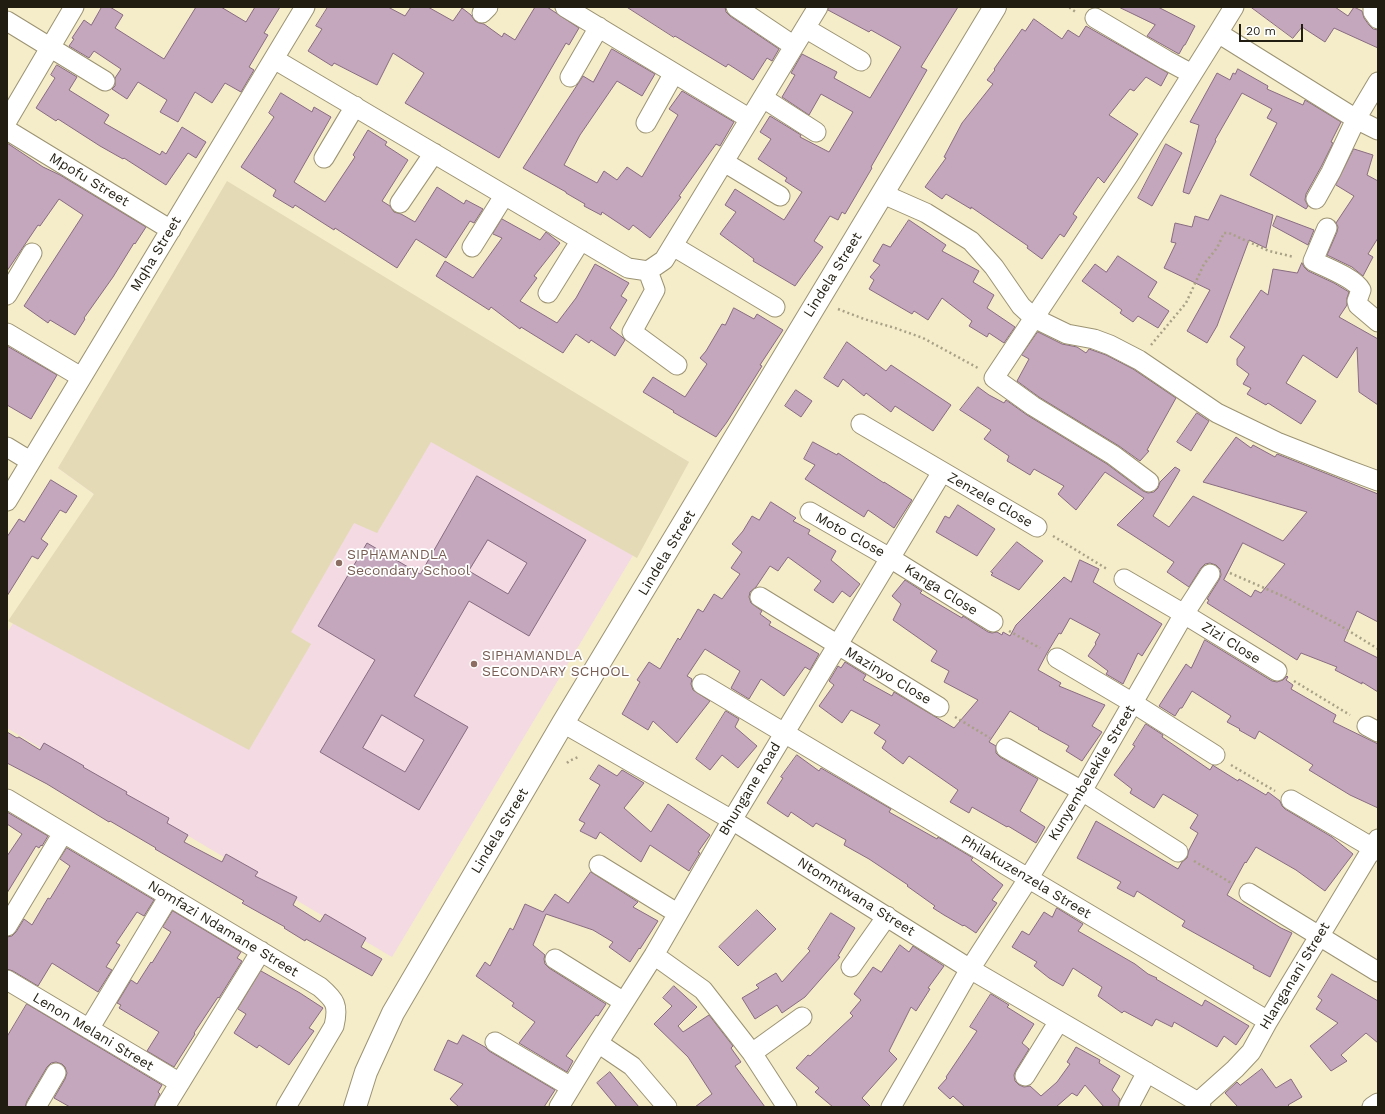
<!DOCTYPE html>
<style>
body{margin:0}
#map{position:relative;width:1385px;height:1114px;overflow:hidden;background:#f5ecc9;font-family:"Work Sans",sans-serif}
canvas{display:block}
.frame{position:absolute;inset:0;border:8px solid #211e11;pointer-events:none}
.scale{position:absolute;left:1239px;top:24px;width:64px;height:18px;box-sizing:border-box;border:2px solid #211e11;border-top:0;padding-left:5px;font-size:12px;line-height:14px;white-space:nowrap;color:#211e11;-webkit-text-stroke:3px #fff;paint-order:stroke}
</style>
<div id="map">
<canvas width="1385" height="1114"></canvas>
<div class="frame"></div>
<div class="scale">20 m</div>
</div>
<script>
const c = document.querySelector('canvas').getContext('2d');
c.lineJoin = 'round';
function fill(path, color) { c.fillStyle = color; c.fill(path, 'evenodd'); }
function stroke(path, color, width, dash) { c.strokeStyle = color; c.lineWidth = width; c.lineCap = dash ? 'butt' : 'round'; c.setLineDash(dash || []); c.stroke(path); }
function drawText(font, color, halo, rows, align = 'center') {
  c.font = font + ' "Work Sans",sans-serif'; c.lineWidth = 3.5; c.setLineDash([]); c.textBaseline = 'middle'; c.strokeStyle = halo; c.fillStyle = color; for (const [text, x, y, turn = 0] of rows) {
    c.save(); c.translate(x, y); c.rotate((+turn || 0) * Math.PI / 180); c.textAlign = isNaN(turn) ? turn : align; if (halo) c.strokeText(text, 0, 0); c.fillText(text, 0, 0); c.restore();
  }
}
const education = new Path2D(`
 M235 207 689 462 392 957 7 728V633L94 494 58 468Z`);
const sand = new Path2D(`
 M227 181 689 462 637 558 431 442 377 533 354 523 291 632 311 644 249 750 8 621 94 494 58 468Z`);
const building = new Path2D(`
 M102 7H110L123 15 115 28 164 59 196 7H221L246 22 255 7H280L264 33 268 35 249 67 254 70 241 92 225 83 212 103 195 92 178 122 160 112 167 100 138 82 127 99 112 89 115 86V78L121 69 94 51 89 58 69 46 74 39 72 38 84 20 91 25Z
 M328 7H388L405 16 411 7H428L453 21 462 8 471 15 475 21 479 23 484 24 502 37 504 33 515 40 535 7H547L579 28 569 45 566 43 499 158 405 103 424 73 393 53 377 85 334 63 332 66 308 51 322 29 316 26Z
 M627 7H725L726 12 730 16 779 49 772 61 767 58 753 80 728 64 726 67 675 36 674 37Z
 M829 7H958L921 67 927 70 871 167 872 168 845 214 842 212 838 220 830 216 814 241 823 247 795 286 753 261 754 259 720 234 736 212 725 205 735 189 784 220 802 192 785 181 787 178 758 159 771 139 760 132 770 116 801 135 800 137 829 152 853 112 821 94 809 115 782 97 795 75 791 73 802 54 837 72 834 78 870 98 901 47 871 30 869 32 828 10Z
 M1119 7H1158L1195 26 1185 45H1184L1179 54 1147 36 1155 25Z
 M1251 7H1335L1348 16 1354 7 1362 11 1364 18 1369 25 1373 29 1378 30V48L1334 28 1325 42 1302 27 1293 38Z
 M1034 19 1062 39 1068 30 1079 37 1086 26 1168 73 1161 86 1146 77 1134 91 1130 89 1109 115 1138 134 1104 183 1098 177 1073 214 1077 217 1064 237 1060 234 1042 259 1027 248 1028 246 971 207V209L946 194 942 199 925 187 946 158 944 157 962 123 993 84 987 80 995 70 994 69 1022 29 1025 31Z
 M612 49 655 74 642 96 617 81 580 135 564 165 597 183 604 171 617 180 627 167 642 177 678 115 669 109 682 91 734 122 720 146 716 144 679 196 681 197 650 238 633 225 629 230 602 212 601 215 584 206 585 204 566 193V192L523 168 583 76 593 82Z
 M57 65 77 77 69 90 109 115 104 123 160 155 162 151 166 154 182 127 206 142 196 158 188 153 166 185 124 158 123 159 100 146 58 119 56 121 36 108 55 78 51 75Z
 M1238 69 1268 86 1267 89 1303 105 1305 100 1341 122 1331 142 1333 143 1321 167 1306 194 1305 200 1308 206 1306 209 1250 175 1277 123 1267 118 1272 109 1242 93 1215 140 1216 141 1189 194 1183 192 1199 125 1190 122 1217 73 1230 80 1233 73 1235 74Z
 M281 93 312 112 314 107 331 117 294 182 325 202 355 157 353 155 368 130 387 142 385 145 408 160 382 201 390 206 394 212 401 214 415 222 437 187 464 204 466 200 483 209 474 223 470 221 446 258 416 239 397 268 335 228 334 230 295 205 293 208 273 196 276 190 241 167 274 117 269 113Z
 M7 143 43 167 60 175 146 227 135 244 134 243 113 277 84 318 85 319 75 335 50 320 48 323 24 306 83 215 59 199 40 226 38 225 7 271Z
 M1166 144 1182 153 1152 206 1138 198Z
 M1354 149 1373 155 1367 175 1378 181V238L1368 254 1373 257 1363 276 1352 267 1327 255 1337 232 1338 227 1336 223 1354 196 1336 185Z
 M1221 195 1273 215 1266 248 1249 240 1217 326 1207 343 1187 331 1210 290 1164 268 1176 243 1171 242 1175 223 1192 227 1195 216 1208 220Z
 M1277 216 1314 230 1308 245 1273 226Z
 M502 219 540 240 546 232 560 243 534 276 537 278 520 301 557 323 576 298 595 264 629 283 621 296 627 300 610 328 622 337 625 340 615 356 591 340 589 343 576 334 563 353 521 327 520 329 491 307 489 310 436 276 445 261 473 278 502 238 493 234Z
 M909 220 946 245 942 251 979 271 973 282 994 295 987 308 1015 327 1004 343 989 333 987 337 969 326 972 321 942 298 928 320 914 311 912 314 869 289 874 280 870 277 880 265 873 261 883 244 890 247Z
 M1118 256 1157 282 1148 297 1169 311 1158 328 1138 316 1133 322 1120 313 1122 310 1082 281 1095 264 1106 272Z
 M1302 263 1304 267 1308 271 1334 283 1349 292 1347 298V305L1339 317 1378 339V405L1359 392 1357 347 1337 378 1303 355 1286 383 1316 401 1301 424 1268 403 1266 405 1247 394 1251 388 1243 384 1249 374 1237 365V359L1245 347 1230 337 1261 290 1268 295 1273 269 1297 273Z
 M734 308 754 319 757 314 783 330 760 365 762 366 727 422 716 437 673 412 674 411 643 392 653 377 685 397 707 364 700 358 706 351 722 324 725 325Z
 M1038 332 1062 344 1077 347 1086 353 1089 349 1106 355 1133 369 1176 398 1147 450 1149 451 1140 461 1119 446 1039 397 1017 381 1029 359 1022 355Z
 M847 342 886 371 891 365 951 405 933 431 895 406 891 412 866 393 864 396 843 379 838 387 824 378Z
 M7 346 57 375 31 419 7 405Z
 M978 387 989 395 1004 403 1006 400 1027 415 1107 464 1143 491 1148 493 1154 492 1158 488 1160 482 1175 467 1180 470 1153 516 1169 527 1193 496 1283 541 1307 512 1203 482 1236 437 1251 448 1253 445 1275 457 1277 454 1378 494V622L1357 611 1344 641 1378 658V692L1362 682V684L1335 670 1337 667 1301 653 1297 660 1207 603 1209 600 1207 599 1219 580 1221 575 1220 569 1216 565 1210 563 1205 564 1201 568 1189 587 1167 572 1174 562 1117 525 1144 498 1105 472 1076 510 1058 494 1064 486 1034 469 1030 475 1007 461 1009 456 984 439 991 430 960 410ZM1243 543 1285 564 1261 593 1255 590 1251 597 1224 580Z
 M796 390 812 401 801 417 785 406Z
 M1197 413 1209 421 1191 451 1177 442Z
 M813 442 837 455 838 453 884 483V482L912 500 894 528 868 510 864 517 805 479 815 465 804 459Z
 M477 476 586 540 529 636 469 601 414 696 468 727 419 810 320 752 375 660 318 626 367 543 420 574ZM488 540 527 563 508 594 469 571ZM382 715 424 740 405 772 363 748Z
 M51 480 77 496 66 513 60 510 41 539 48 544 38 559 32 556 7 596V537L19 519 24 522Z
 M771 502 796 518 793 521 810 530 808 534 836 551 831 560 860 584 850 597 842 591 833 603 814 590 821 581 788 557 778 571 770 566 756 587 750 592 749 597 751 603 762 611 760 614 771 622 769 625 819 654 810 670 805 667 784 696 761 679 749 699 731 688 740 671 705 649 687 676 692 679 691 684 693 690 710 701 677 743 653 721 648 730 622 714 640 682 637 680 649 662 660 669 678 638 680 640 698 609 703 612 714 594 722 599 740 574 731 568 742 552 732 544 743 531 752 516 759 520Z
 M958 505 995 529 977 556 936 532 945 516 949 518Z
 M1017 542 1043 561 1019 590 991 575 993 573 991 572Z
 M1080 560 1099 569 1093 582 1162 624 1142 656 1138 653 1123 684 1106 674 1108 671 1088 656 1096 644 1095 643 1100 634 1070 618 1061 634 1059 633 1047 653 1038 670 1061 683 1059 686 1105 705 1092 726 1102 732 1082 761 1066 751 1069 746 1038 729 1039 728 1010 711 989 742 996 746V753L1000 757 1038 779 1020 811 1045 827 1036 843 1008 826 1007 827 972 807 969 813 950 802 958 790 909 756 903 764 882 748 886 741 874 733 880 725 851 710 842 723 819 706 834 685 829 681 838 666 841 668 845 662 866 675 863 680 892 696 894 692 954 728 978 700 944 682 949 671 931 661 937 651 893 620 901 604 892 596 905 580 922 591 920 593 962 618 963 616 988 632 992 633 997 632 1002 635 1003 632 1010 636 1016 625 1064 577 1071 582Z
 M1205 640 1272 681 1277 682 1283 680 1287 676 1288 677 1286 680 1293 685 1291 689 1336 715 1333 722 1378 744V808L1350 795 1309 770 1313 765 1259 731 1255 739 1239 730 1240 729 1227 722 1231 716 1192 691 1182 708H1180L1175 716 1159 706 1186 664 1191 668Z
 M726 711 739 719 735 727 757 746 738 768 722 755 710 770 696 759Z
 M1146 724 1163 735 1162 737 1210 770 1213 765 1214 766 1238 781 1239 779 1266 795 1268 792 1280 801 1282 806 1285 809 1332 837 1353 854 1325 891 1296 870 1256 847 1246 863 1245 862 1227 895 1281 928 1292 933 1270 977 1253 968 1254 966 1182 926 1185 921 1137 891 1134 897 1117 888 1121 882 1077 858 1096 821 1178 869 1182 862 1187 858 1189 850 1198 833 1190 828 1198 815 1163 794 1154 808 1130 793 1132 789 1114 775 1135 746 1133 745Z
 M7 732 17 738 19 737 40 750 44 743 84 766 83 767 127 792 126 794 169 818 167 823 188 835 184 842 222 862 226 854 258 872 255 876 297 897 293 905 320 922 325 914 366 938 361 947 382 959 372 976 306 939 305 941 284 928 285 927 242 903 244 901 155 849 156 848 110 821 109 822 47 784 7 763Z
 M797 755 819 771 821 768 891 809 889 812 937 839 938 837 973 858 971 860 1003 885 992 900 997 903 976 933 964 925 963 926 944 915 933 908 935 906 907 886 908 885 869 859 844 845 846 840 816 823 813 827 791 812 788 817 767 803 783 778 781 777Z
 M599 765 617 776 622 770 644 783 624 808 651 832 668 804 710 835 698 852 700 853 689 871 650 845 641 862 600 832 596 839 580 831 585 823 579 820 600 785 590 779Z
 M7 812 48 836 42 846 41 845 39 848 36 846 7 893V856L22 834 7 824Z
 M67 848 154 900 144 916 137 912 116 943 120 945 106 967 112 970 98 992 52 963 38 986 13 971 7 969V937L12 936 16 932 24 919 32 925 48 898 50 899 70 866 60 859Z
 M591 872 638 902 633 907 658 921 640 949 639 948 630 962 609 947 613 942 593 930 546 914 533 945 545 955 544 959 545 964 549 968 606 1004 598 1016 596 1015 566 1056 573 1061 567 1072 519 1043 535 1022 512 1006 514 1003 476 976 485 962 490 966 510 928 513 930 525 904 543 912 555 894 568 903Z
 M1057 908 1083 924 1078 931 1135 964 1148 974 1157 978 1156 979 1202 1006 1205 1000 1249 1026 1236 1045 1224 1036 1217 1047 1174 1022 1172 1027 1156 1019 1152 1026 1124 1011 1122 1013 1098 996 1102 987 1073 968 1063 986 1049 978 1034 966 1037 962 1012 947 1022 931 1029 935 1044 912 1052 917Z
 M757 910 776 929 738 966 719 947Z
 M173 911 241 952 237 958 242 961 219 998 218 997 194 1033 195 1034 174 1067 147 1051 159 1032 119 1008 121 1005 117 1003 131 980 137 984 151 962 152 963 171 932 163 927Z
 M831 913 855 928 838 956 840 957 805 997 782 1013 777 1005 755 1019 742 998 759 988 756 985 776 973 782 982 810 951 808 949Z
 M900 945 909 952 913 946 944 966 928 988 930 989 916 1011 911 1007 889 1051 897 1059 862 1098 871 1107H833L815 1092 819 1088 796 1068 808 1055 810 1056 853 1016 850 1013 861 1000 854 994 873 967 881 972Z
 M261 971 300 993 323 1008 309 1028 314 1031 289 1065 259 1045 257 1048 234 1033 246 1014 238 1009Z
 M1332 974 1378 1001V1043L1366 1033 1341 1055 1347 1061 1331 1071 1310 1046 1338 1023 1316 1009 1322 1000 1318 997Z
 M674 986 697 1007 678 1026 683 1032 709 1015 733 1046 731 1048 741 1062 735 1066 765 1107H695L712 1094 688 1057 654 1024 672 1006 663 998Z
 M991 994 1009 1005 1007 1007 1034 1024 1022 1043 1029 1049 1016 1070 1014 1075 1015 1081 1019 1085 1024 1087 1030 1086 1041 1096 1057 1082 1070 1064 1067 1062 1076 1047 1100 1060 1099 1063 1120 1076 1112 1090 1120 1099 1118 1107H1104L1085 1085 1077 1096 1072 1093 1056 1107H965L953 1096 950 1099 938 1088 947 1078 946 1077 977 1031 970 1027Z
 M27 1004 162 1085 158 1092 160 1094 154 1107H70L54 1098 65 1079 67 1073 65 1067 62 1064 56 1062 51 1063 47 1067 27 1101 25 1107H7V1037Z
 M463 1035 485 1047 489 1051 555 1090 544 1107H459L450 1099 463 1084 434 1070 448 1040 457 1044Z
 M1262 1069 1276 1088 1291 1079 1302 1097 1288 1105 1290 1107H1238L1225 1093 1237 1082 1240 1085Z
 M610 1072 639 1107H617L597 1083Z`);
const path = new Path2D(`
 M1070 7V8L1077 13
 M838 309 864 319 895 328 923 338 978 368
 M1151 345 1186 303 1204 264 1217 248 1224 233H1229L1269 251 1294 257
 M1053 536 1107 569
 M1230 573 1285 597 1341 626 1378 649
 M1009 631 1040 648
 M1294 681 1350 715
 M955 717 990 738
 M567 763 569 761 578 757
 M1231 765 1275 791
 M1194 861 1233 884`);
const street = new Path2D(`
 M565 7 750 119
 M736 7 794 46
 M1373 7V12L1378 19
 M482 13 488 7
 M1095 18 1166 60 1192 74
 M7 21 105 81
 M805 28 861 61
 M1218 33 1234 7
 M274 59 628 268 648 271 664 260 818 7
 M570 77 599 27
 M763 98 816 132
 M7 121 74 7
 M646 123 674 73
 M7 130 171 230
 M324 158 355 106
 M724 162 780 196
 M883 194 926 213 971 241 994 267 1021 306 1034 318 1067 334 1094 339 1110 345 1139 360 1217 413 1277 442 1343 468 1378 481
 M1316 199 1331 172 1356 119 1378 82
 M400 203 434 153
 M1327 228 1313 261C1325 267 1355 278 1361 290L1357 301 1358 305 1378 322
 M673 246 775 307
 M472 247 504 196
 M648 271 655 290 632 332 677 365
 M548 293 581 240
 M7 295 32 253
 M7 333 81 377
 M861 424 1037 527
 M7 447 30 461
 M1149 482 1113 455 1033 406 994 378 1129 175 1218 33 1356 119 1378 130
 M7 501 305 7
 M810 512 890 558 993 622
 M1124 579 1184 614 1277 671
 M760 597 939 707
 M1057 658 1133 703 1215 755
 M702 684 1268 1021
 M563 723 732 820 970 969 1198 1102 1201 1107
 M1367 726 1378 732
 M1006 748 1082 791 1178 852
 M7 799 320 987C335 1000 339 1005 334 1026L286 1107
 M1291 800 1378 851
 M599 865 677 913
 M1249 893 1378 972
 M7 926 63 833
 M654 955 703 990 752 1053 787 1107
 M555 959 624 1002
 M851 967 887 916
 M7 980 180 1083
 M89 1029 169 896
 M495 1042 571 1087
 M598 1043 632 1066 667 1107
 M752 1053 802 1017
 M1025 1076 1059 1021
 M1198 1102 1235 1069 1251 1052 1268 1021 1378 839
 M1129 1106 1147 1072
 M36 1107 56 1073
 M165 1107 261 951
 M559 1107 598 1043 654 955 732 820 942 472
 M891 1107 970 969 1028 879 1082 791 1184 614 1210 574
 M1372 1107 1378 1103`);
const secondary = new Path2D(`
 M355 1107 366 1072 393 1013 563 723 995 7`);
const markers = [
 [339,563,4,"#8d6e63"],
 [474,664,4,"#8d6e63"]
];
const streetNames = [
 ["Mpofu Street",89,180,31],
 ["Mqha Street",156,254,-59],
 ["Lindela Street",833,275,-58],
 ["Zenzele Close",990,500,30],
 ["Moto Close",850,535,29],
 ["Lindela Street",667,553,-59],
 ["Kanga Close",941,590,32],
 ["Zizi Close",1231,643,32],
 ["Mazinyo Close",888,676,31],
 ["Kunyembelekile Street",1092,773,-59],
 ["Bhungane Road",750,789,-59],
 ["Lindela Street",500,831,-59],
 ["Philakuzenzela Street",1026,877,31],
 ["Ntomntwana Street",856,897,32],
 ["Nomfazi Ndamane Street",223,929,31],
 ["Hlanganani Street",1295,976,-59],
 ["Lenon Melani Street",93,1032,31]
];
const educationNames = [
 ["SIPHAMANDLA",347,555],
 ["Secondary School",347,571],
 ["SIPHAMANDLA",482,656],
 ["SECONDARY SCHOOL",482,672]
];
fill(education, '#f3dae3');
fill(sand, '#e4dab6');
fill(building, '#c4a6bd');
stroke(building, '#886c81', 1);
stroke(street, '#9c9373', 21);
stroke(secondary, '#9c9373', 24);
stroke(path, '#a8a186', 2.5, [2, 3]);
stroke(street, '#fff', 19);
stroke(secondary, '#fff', 22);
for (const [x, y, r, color] of markers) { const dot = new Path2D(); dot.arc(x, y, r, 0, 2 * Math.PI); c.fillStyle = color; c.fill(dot); stroke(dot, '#fff', 1.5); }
drawText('14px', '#211e11', '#fff', streetNames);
drawText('14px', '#785e54', '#fff', educationNames, 'left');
</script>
